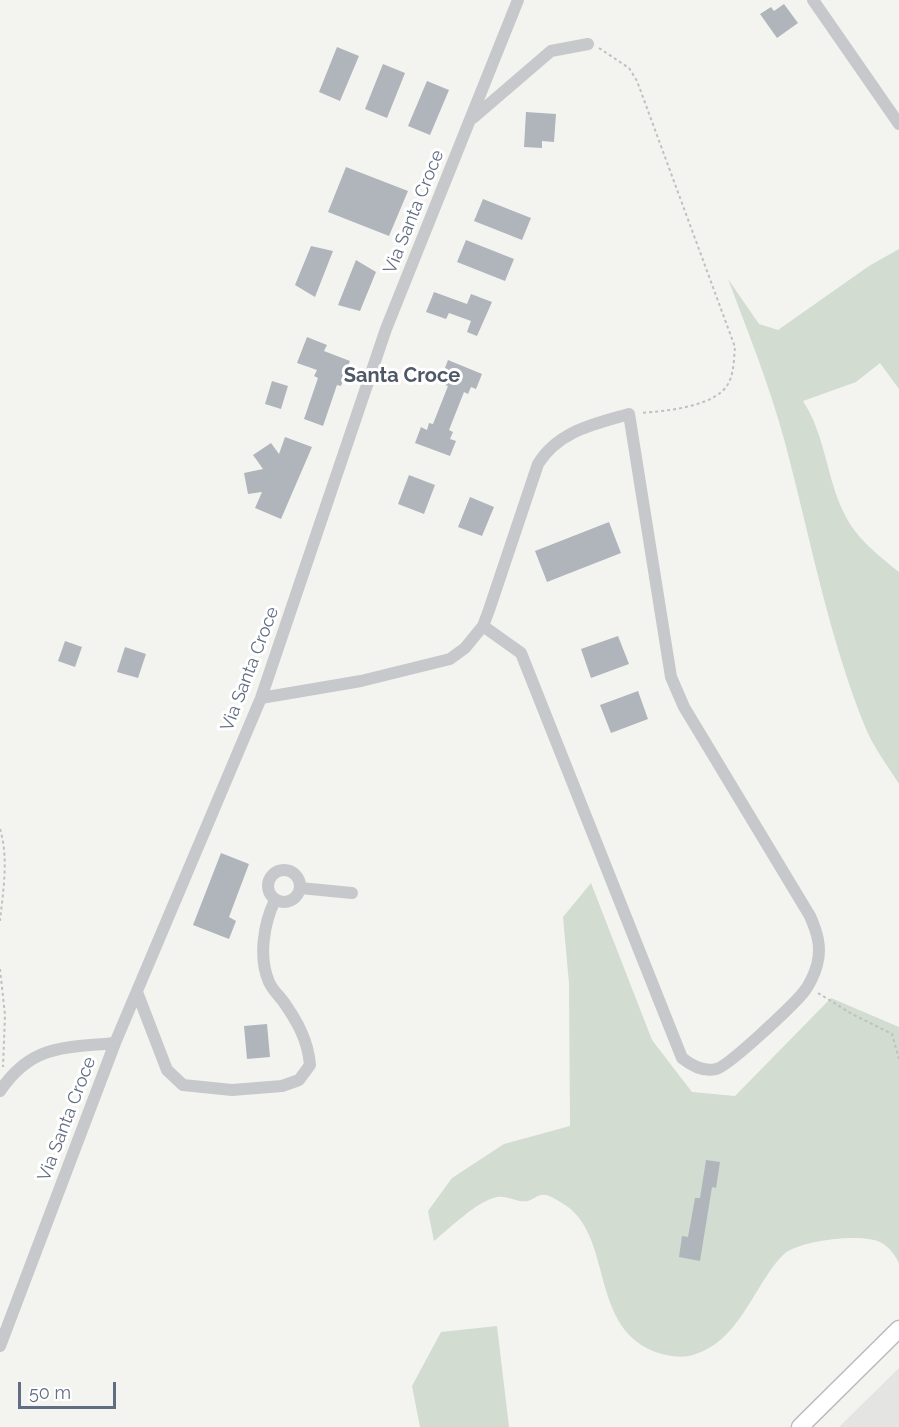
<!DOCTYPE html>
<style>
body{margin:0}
#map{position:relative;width:899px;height:1427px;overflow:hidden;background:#f3f4ef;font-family:Raleway,sans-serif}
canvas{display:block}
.scale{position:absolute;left:18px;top:1382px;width:98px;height:27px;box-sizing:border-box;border:3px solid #606d83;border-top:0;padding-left:8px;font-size:18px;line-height:21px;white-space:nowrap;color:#606d83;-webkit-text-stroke:4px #fff;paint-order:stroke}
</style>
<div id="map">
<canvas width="899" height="1427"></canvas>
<div class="scale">50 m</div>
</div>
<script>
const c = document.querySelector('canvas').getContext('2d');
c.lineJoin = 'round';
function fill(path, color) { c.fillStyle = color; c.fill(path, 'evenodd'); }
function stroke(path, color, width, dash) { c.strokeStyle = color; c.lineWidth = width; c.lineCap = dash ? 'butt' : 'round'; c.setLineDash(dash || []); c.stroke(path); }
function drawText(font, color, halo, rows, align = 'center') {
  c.font = font + ' Raleway,sans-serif'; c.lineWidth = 6; c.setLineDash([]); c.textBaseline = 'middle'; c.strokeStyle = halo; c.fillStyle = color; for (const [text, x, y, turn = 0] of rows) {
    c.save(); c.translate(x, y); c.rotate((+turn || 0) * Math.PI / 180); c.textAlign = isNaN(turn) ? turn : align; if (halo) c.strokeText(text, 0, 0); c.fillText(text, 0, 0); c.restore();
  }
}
const built = new Path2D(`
 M899 1368V1427H839Z`);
const green = new Path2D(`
 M899 249V389L880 363 856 382 803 401C826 436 826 478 845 515 856 538 879 556 899 572V784C888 766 874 748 866 729 828 636 810 536 784 439 769 384 748 332 728 279L759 324 778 330 869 266Z
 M591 883 652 1040 692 1092 735 1096 831 998 899 1027V1264C896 1256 890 1248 882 1243 865 1232 797 1240 783 1255 752 1287 740 1344 689 1356 678 1358 663 1355 653 1351 588 1324 614 1233 562 1203 555 1199 548 1194 541 1195 536 1196 532 1200 528 1201 518 1203 507 1195 497 1197 477 1201 450 1228 434 1241L428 1211 452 1178 504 1144 570 1126 569 983 563 917Z
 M497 1326 509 1427H420L412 1386 441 1332Z`);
const building = new Path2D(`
 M784 4 798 23 777 38 760 14 771 7 774 11Z
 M337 47 359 56 340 101 319 92Z
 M383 64 405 73 387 118 365 109Z
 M427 81 449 90 430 135 408 126Z
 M526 112 556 114 554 142 542 141V148L524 147Z
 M346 167 408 191 389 236 328 212Z
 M483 199 531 218 522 240 474 221Z
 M466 240 514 259 505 281 457 262Z
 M311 246 333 251 315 297 295 285Z
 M356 260 376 272 360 311 338 305Z
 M434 292 467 304 471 294 492 302 477 336 467 332 471 321 449 313 446 319 426 312Z
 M307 337 327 345 324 351 350 361 341 386 337 385 323 426 304 419 318 378 314 376 317 370 297 363Z
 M448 360 482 374 476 389 471 387 468 394 464 392 449 430 453 432 450 439 456 441 450 456 415 443 421 427 427 430 429 423 433 424 448 386 445 385 447 378 442 376Z
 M272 381 288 386 281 409 265 404Z
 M285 437 312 447 281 519 255 508 262 492 248 494 244 473 263 469 253 455 271 443 279 454Z
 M409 475 435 485 424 514 398 504Z
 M470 497 494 507 482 536 458 527Z
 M609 522 621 553 547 582 535 551Z
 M618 636 629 664 591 678 581 649Z
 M65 641 82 647 75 667 58 661Z
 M125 647 146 654 138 678 117 672Z
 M638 691 648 719 611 733 600 705Z
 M221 853 249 864 229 917 236 921 229 939 193 925Z
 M267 1024 270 1057 247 1059 244 1026Z
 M706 1160 720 1162 716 1188 712 1187 700 1261 679 1257 682 1236 688 1237 695 1198H700Z`);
const path = new Path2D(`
 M599 48 629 68 637 81 735 347C734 357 734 370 730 380 720 407 665 411 641 413
 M0 829C9 859 3 891 0 921
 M0 969 5 1015 3 1067
 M818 993 852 1014 892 1034 899 1059`);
const minor = new Path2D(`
 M813 0 899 124
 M473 118 551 51 588 44
 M261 698 361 681 450 659 465 648 483 626 489 610 538 464C558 431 594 424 629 414L671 677 684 707 810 916C817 932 822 947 817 965 815 973 809 986 803 993 792 1006 728 1067 716 1069 703 1072 692 1066 682 1058L521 653 483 626
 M268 886a16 16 0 1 1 32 0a16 16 0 1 1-32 0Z
 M300 888 352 893
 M137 992 167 1070 183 1085 232 1090 282 1086 299 1080 310 1065C308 1040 297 1021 283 1001 278 995 272 989 269 982 258 957 264 923 275 900
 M0 1091C32 1044 64 1048 115 1043
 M0 1346 115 1043 261 698 386 329 518 0`);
const secondary = new Path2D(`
 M800 1427 899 1329`);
const streetNames = [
 ["Via Santa Croce",414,212,-68],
 ["Via Santa Croce",250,669,-69],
 ["Via Santa Croce",67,1119,-69]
];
const neighbourhoodNames = [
 ["Santa Croce",402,376]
];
fill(built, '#e4e4e3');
fill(green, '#d2dcd0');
fill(building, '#b0b5bc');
stroke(secondary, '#b7bbc0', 19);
stroke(path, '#bec0c2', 2, [3, 3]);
stroke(minor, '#c6c8cc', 12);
stroke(secondary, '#fff', 16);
drawText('18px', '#606d83', '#fff', streetNames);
drawText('bold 20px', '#4f5867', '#fff', neighbourhoodNames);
</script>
